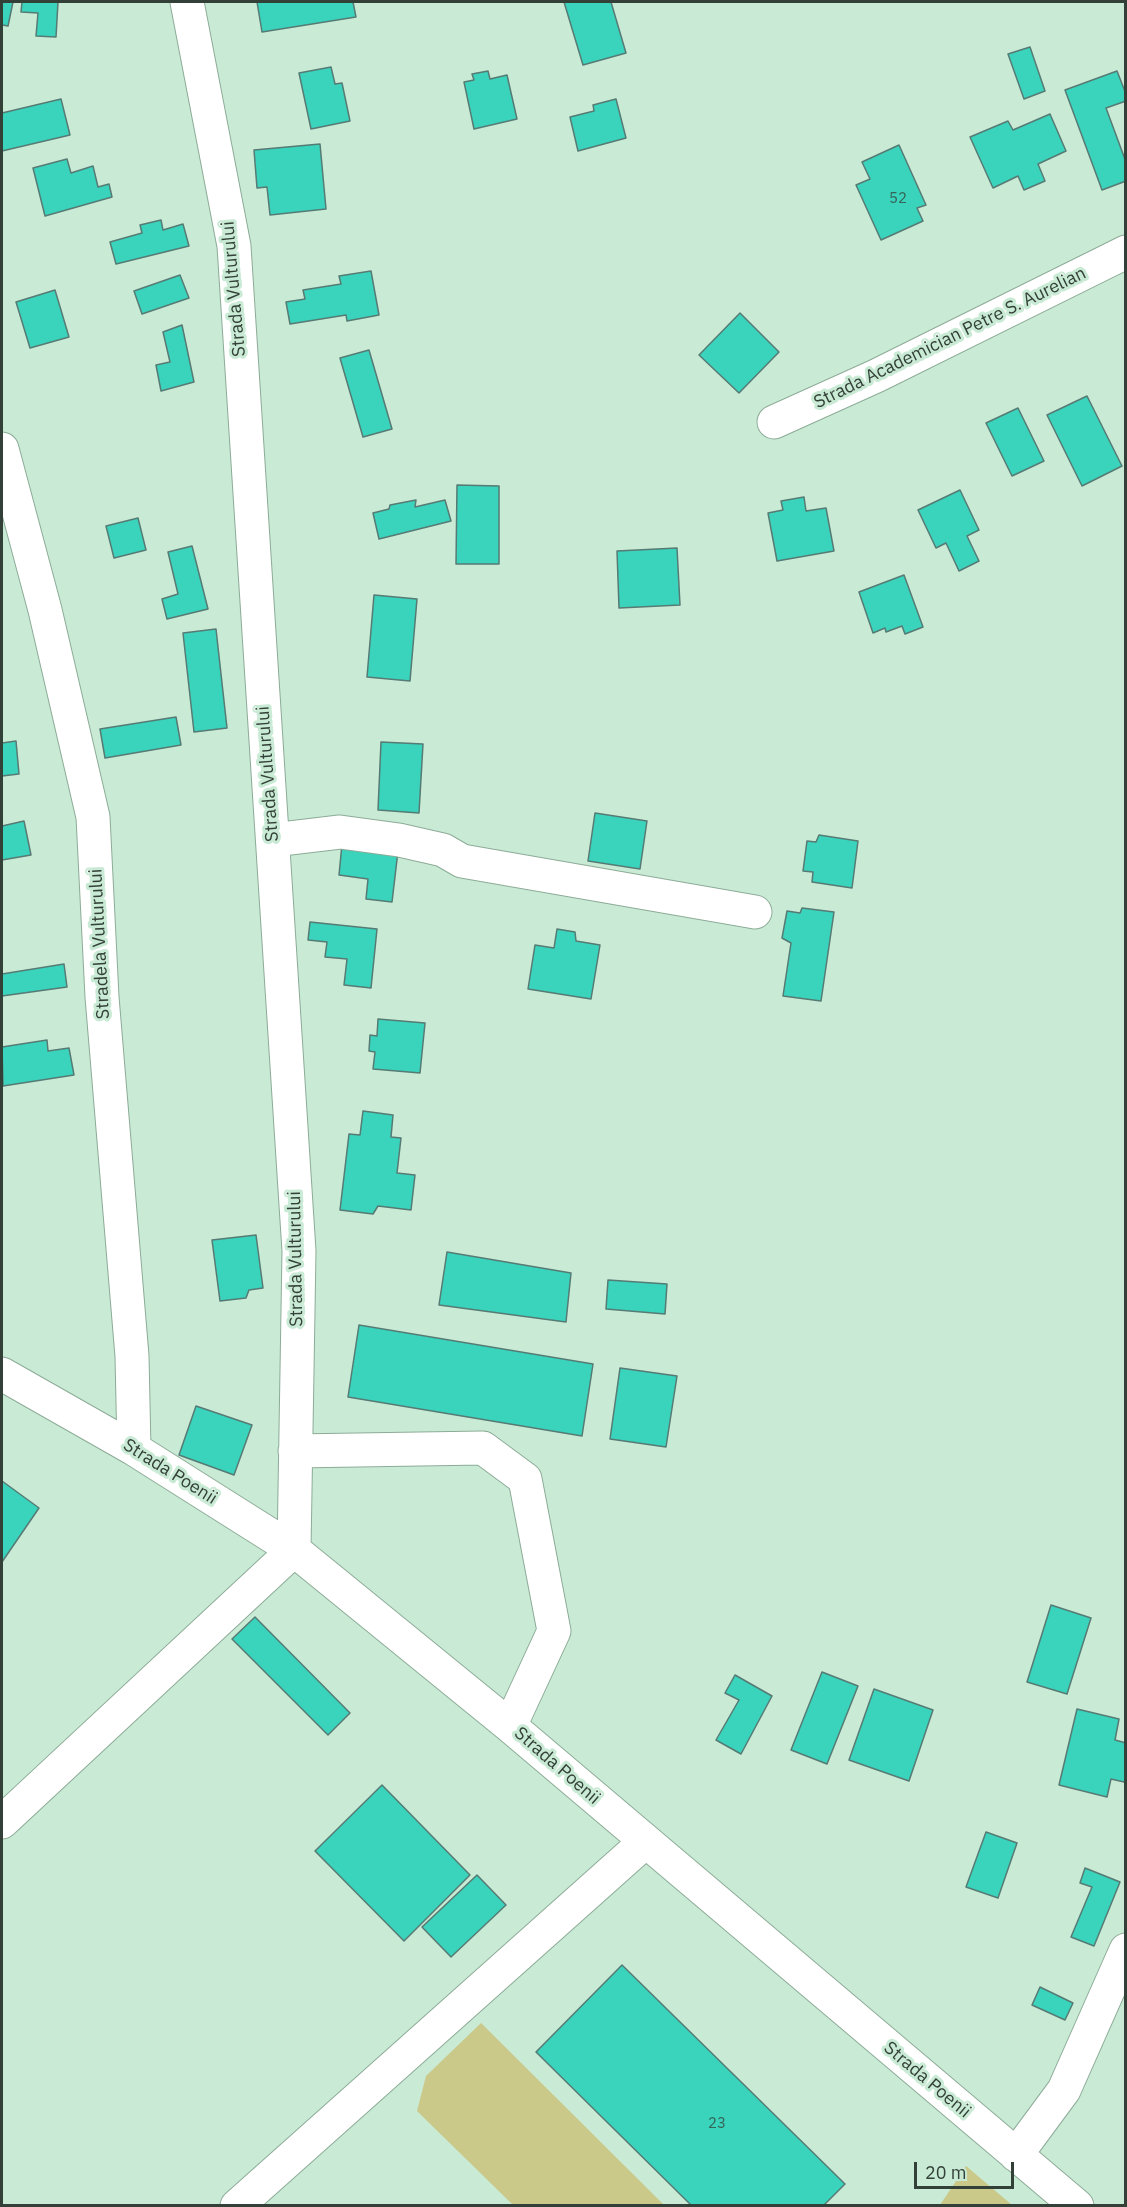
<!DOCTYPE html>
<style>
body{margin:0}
#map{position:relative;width:1127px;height:2207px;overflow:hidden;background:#c9ead4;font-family:"IBM Plex Sans",sans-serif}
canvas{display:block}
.frame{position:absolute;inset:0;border:3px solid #334037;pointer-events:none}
.scale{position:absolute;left:914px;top:2162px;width:100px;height:27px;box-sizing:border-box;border:3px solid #334037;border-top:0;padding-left:8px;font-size:18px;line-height:21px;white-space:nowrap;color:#334037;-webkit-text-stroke:4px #c9ead4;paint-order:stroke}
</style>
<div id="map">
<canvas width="1127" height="2207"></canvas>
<div class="frame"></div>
<div class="scale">20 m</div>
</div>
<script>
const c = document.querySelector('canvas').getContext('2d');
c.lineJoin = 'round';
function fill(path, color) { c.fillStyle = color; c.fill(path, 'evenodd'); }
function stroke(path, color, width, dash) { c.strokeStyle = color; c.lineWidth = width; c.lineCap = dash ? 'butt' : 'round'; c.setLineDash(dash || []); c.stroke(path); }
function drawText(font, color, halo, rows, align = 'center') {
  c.font = font + ' "IBM Plex Sans",sans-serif'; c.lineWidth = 6; c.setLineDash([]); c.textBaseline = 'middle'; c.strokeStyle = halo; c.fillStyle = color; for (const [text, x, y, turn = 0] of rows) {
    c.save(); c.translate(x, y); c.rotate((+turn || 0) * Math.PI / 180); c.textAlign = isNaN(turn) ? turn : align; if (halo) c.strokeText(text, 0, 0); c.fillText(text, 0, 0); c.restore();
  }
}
const green = new Path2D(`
 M481 2023 664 2205H513L417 2111 426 2076Z
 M966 2166 1012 2205H940Z`);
const building = new Path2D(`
 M2 2H13L8 26 2 25Z
 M22 2H58L56 37 36 36 38 13 21 12Z
 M257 2H353L356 17 262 32Z
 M564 2H611L626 53 583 65Z
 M1030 47 1045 91 1024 99 1008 54Z
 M331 67 335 84 342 83 350 121 311 129 299 73Z
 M488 71 490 79 507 75 517 119 474 129 464 82 474 80 472 74Z
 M1117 71 1126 94V101L1106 108 1126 162V181L1102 190 1065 90Z
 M61 99 70 135 2 151V113Z
 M616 99 626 138 578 151 570 117 594 111 593 105Z
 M1050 114 1066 151 1038 164 1045 181 1024 190 1018 176 993 188 970 137 1008 121 1013 130Z
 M320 144 326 209 270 215 267 187 257 188 254 150Z
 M899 145 926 205 917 208 923 221 881 240 856 185 870 179 862 162Z
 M67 159 71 173 93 166 98 187 109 184 112 197 45 216 33 168Z
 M161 220 163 230 183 224 189 246 116 264 110 242 142 233 140 225Z
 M371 271 379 315 347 321 346 315 290 324 286 302 305 299 303 290 341 284 339 276Z
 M180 275 189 298 142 314 134 291Z
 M55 290 69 337 30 348 16 302Z
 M740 313 779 352 739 393 699 355Z
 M182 325 194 382 161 391 156 365 170 362 163 332Z
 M369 350 392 429 363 437 340 358Z
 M1087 396 1122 466 1082 486 1047 415Z
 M1018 408 1044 461 1012 476 986 423Z
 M457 485 499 486V564H456Z
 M960 490 979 530 967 536 979 561 959 571 946 543 936 548 918 510Z
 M804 497 806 511 826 508 834 551 777 561 768 513 783 510 781 501Z
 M416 500 415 507 445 500 451 521 379 539 373 513 389 509 390 505Z
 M138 518 146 550 114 558 106 526Z
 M192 546 208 609 167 619 162 599 178 594 168 552Z
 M677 548 680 605 619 608 617 551Z
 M904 575 923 627 905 634 902 626 886 632 885 628 873 633 859 592Z
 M374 595 417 599 410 681 367 677Z
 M216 629 227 728 194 732 183 633Z
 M176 717 181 745 105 758 100 729Z
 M16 741 19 774 2 776V743Z
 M381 742 423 744 419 813 378 810Z
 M595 813 647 821 640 869 588 861Z
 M24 821 31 855 2 860V826Z
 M819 835 858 841 852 888 812 882 813 872 803 871 807 841 816 842Z
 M342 844 398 851 392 902 366 899 368 879 339 875Z
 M802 908 834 912 821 1001 783 996 791 943 782 938 787 911 800 913Z
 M310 922 377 929 371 988 344 985 347 959 325 957 327 942 308 940Z
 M557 929 575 932 576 941 600 945 591 999 528 989 535 945 554 948Z
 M64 964 67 987 2 996V974Z
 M378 1019 425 1023 420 1073 373 1069 375 1052 369 1051 370 1035 377 1036Z
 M47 1040 48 1051 69 1048 74 1075 3 1086 2 1047Z
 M363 1111 393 1115 391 1137 401 1138 397 1173 415 1175 411 1210 378 1206 373 1214 340 1210 349 1134 360 1135Z
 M256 1235 263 1288 249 1290 246 1298 220 1301 212 1240Z
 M447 1252 571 1273 566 1322 439 1305Z
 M608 1280 667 1284 665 1314 606 1309Z
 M359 1325 593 1364 582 1436 348 1397Z
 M620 1368 677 1376 666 1447 610 1439Z
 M196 1406 252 1425 234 1475 179 1455Z
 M2 1481 39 1508 2 1562Z
 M1051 1605 1091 1618 1067 1694 1027 1682Z
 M255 1617 350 1713 328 1735 232 1639Z
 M822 1672 858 1686 827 1764 791 1750Z
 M735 1675 772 1696 741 1754 716 1740 739 1700 725 1693Z
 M874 1689 933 1710 909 1781 849 1760Z
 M1077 1709 1119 1719 1115 1740 1126 1743V1781L1124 1782 1111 1779 1107 1797 1059 1785Z
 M382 1785 470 1875 404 1941 315 1851Z
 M986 1832 1017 1843 998 1898 966 1887Z
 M1085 1868 1120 1882 1094 1946 1071 1937 1092 1887 1080 1883Z
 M477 1875 506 1905 451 1957 422 1927Z
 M622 1965 845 2184 823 2206H692L536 2052Z
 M1040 1987 1073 2003 1065 2020 1032 2005Z`);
const minor = new Path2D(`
 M774 422 876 376 1126 252
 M2 449 45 610 93 817 102 997 132 1356 134 1449
 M273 840 340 832 399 840 443 850 462 861 755 912
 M2 1374 134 1449 294 1550 510 1726 1077 2206
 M295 1451 483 1448 525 1479 554 1631 510 1726
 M2 1822 294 1550 299 1251 234 246 187 2
 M1016 2155 1064 2090 1126 1950
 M237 2206 645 1842`);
const numberNames = [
 ["52",898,199],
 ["23",717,2124]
];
const streetNames = [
 ["Strada Vulturului",234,289,-95],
 ["Strada Academician Petre S. Aurelian",950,338,-26],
 ["Strada Vulturului",268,774,-94],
 ["Stradela Vulturului",100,944,-93],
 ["Strada Vulturului",296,1259,-91],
 ["Strada Poenii",170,1472,32],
 ["Strada Poenii",557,1766,41],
 ["Strada Poenii",927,2080,40]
];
fill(green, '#cac989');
fill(building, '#3ad3bc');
stroke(building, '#557b74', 1.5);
stroke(minor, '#8dac98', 35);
stroke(minor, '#fff', 33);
drawText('15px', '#356558', null, numberNames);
drawText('18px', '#334037', '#c9ead4', streetNames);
</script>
